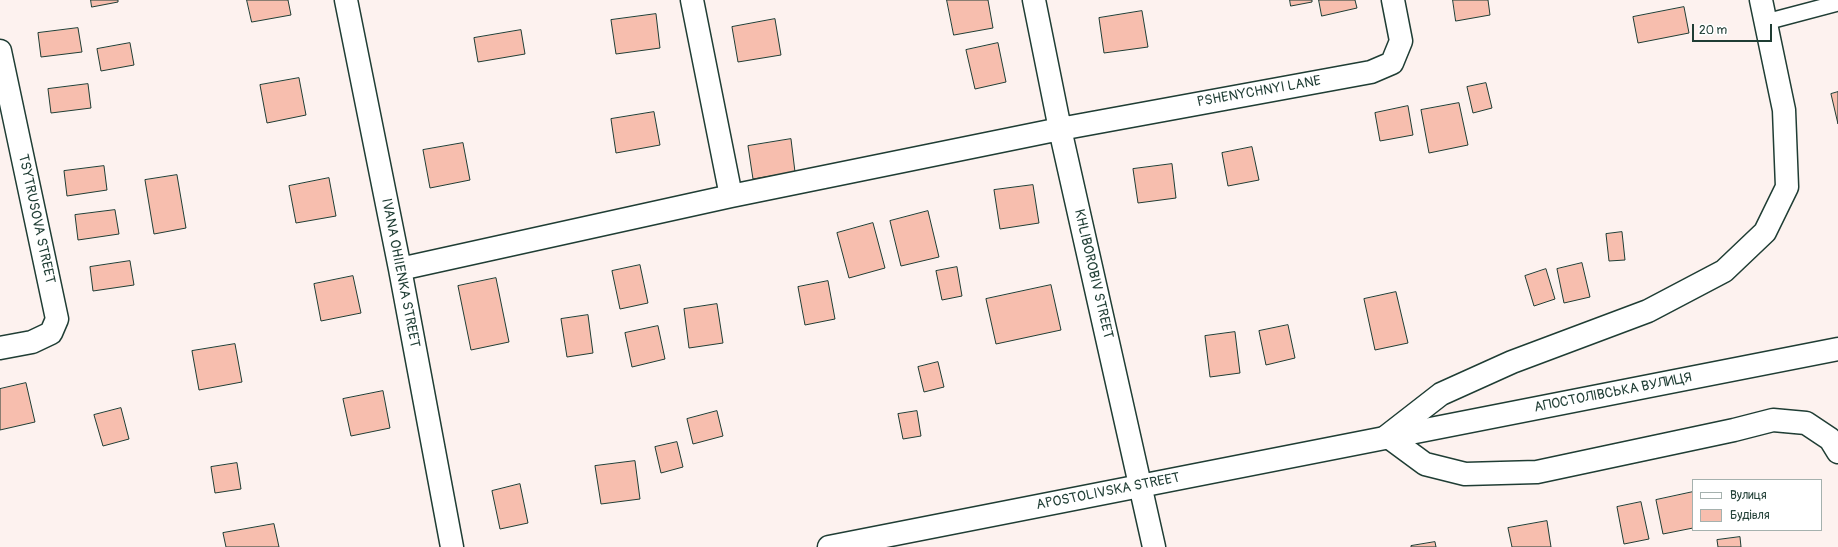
<!DOCTYPE html>
<meta charset="utf-8">
<style>
body{margin:0}
#map{position:relative;width:1838px;height:547px;overflow:hidden;background:#fdf2ef;font-family:Pangolin,sans-serif}
canvas{display:block}
.legend{position:absolute;left:1692px;top:479px;width:130px;height:52px;box-sizing:border-box;background:#fff;border:1px solid #a5b1ae;margin:0;padding:5px 7px;list-style:none;font-size:12px;color:#1f3d34}
.legend li{display:flex;align-items:center;gap:8px;height:20px}
.legend b{width:20px;border:1px solid #a5b1ae}
.scale{position:absolute;left:1692px;top:24px;width:80px;height:18px;box-sizing:border-box;border:2px solid #1f3d34;border-top:0;padding-left:5px;font-size:12px;line-height:14px;white-space:nowrap;color:#1f3d34;-webkit-text-stroke:3px #fff;paint-order:stroke}
</style>
<div id="map">
<canvas width="1838" height="547"></canvas>
<ul class="legend">
<li><b style="height:5px;background:#fff"></b>Вулиця</li>
<li><b style="height:11px;background:#f7beae"></b>Будівля</li>
</ul>
<div class="scale">20 m</div>
</div>
<script>
const c = document.querySelector('canvas').getContext('2d');
c.lineJoin = 'round';
function fill(path, color) { c.fillStyle = color; c.fill(path, 'evenodd'); }
function stroke(path, color, width, dash) { c.strokeStyle = color; c.lineWidth = width; c.lineCap = dash ? 'butt' : 'round'; c.setLineDash(dash || []); c.stroke(path); }
function drawText(font, color, halo, rows, align = 'center') {
  c.font = font + ' Pangolin,sans-serif'; c.lineWidth = 3; c.setLineDash([]); c.textBaseline = 'middle'; c.strokeStyle = halo; c.fillStyle = color; for (const [text, x, y, turn = 0] of rows) {
    c.save(); c.translate(x, y); c.rotate((+turn || 0) * Math.PI / 180); c.textAlign = isNaN(turn) ? turn : align; if (halo) c.strokeText(text, 0, 0); c.fillText(text, 0, 0); c.restore();
  }
}
const building = new Path2D(`
 M91 0H118V2L92 7Z
 M247 0H288L291 15 252 22Z
 M947 0H988L993 28 954 35Z
 M1290 0H1312V2L1291 6Z
 M1319 0H1355L1357 8 1322 16Z
 M1453 0H1488L1490 15 1456 21Z
 M1684 7 1689 33 1638 43 1633 17Z
 M1142 11 1148 47 1104 53 1099 18Z
 M656 14 660 48 616 54 611 20Z
 M775 19 781 55 738 62 732 27Z
 M78 28 82 52 41 57 38 33Z
 M521 30 525 54 478 62 474 38Z
 M130 43 134 65 101 71 97 49Z
 M998 43 1006 82 975 89 966 50Z
 M299 78 306 115 267 123 260 85Z
 M1486 83 1492 108 1473 113 1467 87Z
 M88 84 91 108 51 113 48 89Z
 M1838 92V124L1831 94Z
 M1459 103 1468 145 1429 153 1421 110Z
 M1408 106 1413 135 1380 141 1375 113Z
 M654 112 660 145 616 153 611 119Z
 M791 139 795 172 753 179 748 146Z
 M463 143 470 180 430 188 423 150Z
 M1252 147 1259 180 1228 186 1222 153Z
 M1172 164 1176 198 1138 203 1133 169Z
 M104 166 107 190 67 196 64 171Z
 M177 175 186 228 154 234 145 180Z
 M329 178 336 216 296 223 289 186Z
 M1033 185 1039 223 1000 229 994 190Z
 M115 210 119 234 78 240 75 215Z
 M928 211 939 257 901 266 890 221Z
 M873 223 885 268 849 278 837 233Z
 M1622 232 1625 260 1609 261 1606 234Z
 M130 261 134 285 93 291 90 267Z
 M1582 263 1590 297 1564 303 1557 269Z
 M640 265 648 303 620 309 612 271Z
 M957 267 962 296 942 300 936 271Z
 M1546 269 1555 299 1534 306 1525 276Z
 M353 276 361 313 321 321 314 284Z
 M496 278 509 342 471 350 458 286Z
 M828 281 835 319 805 325 798 287Z
 M1051 285 1061 330 996 344 986 299Z
 M1396 292 1408 343 1375 350 1364 299Z
 M717 304 723 343 689 348 684 309Z
 M588 315 593 353 567 357 561 319Z
 M1288 325 1295 358 1266 365 1259 331Z
 M658 326 665 359 632 367 625 333Z
 M1235 332 1240 373 1210 377 1205 336Z
 M235 344 242 382 199 390 192 351Z
 M938 362 944 387 924 392 918 367Z
 M26 383 35 422 0 430V389Z
 M383 391 390 428 351 436 343 399Z
 M121 408 129 439 103 446 94 415Z
 M717 411 723 436 693 444 687 419Z
 M917 411 921 436 903 439 898 414Z
 M677 442 683 467 661 473 655 447Z
 M635 461 640 499 601 504 595 466Z
 M237 463 241 489 215 493 211 467Z
 M520 484 528 523 500 529 492 491Z
 M1693 492V528L1663 534 1656 500Z
 M1641 502 1649 539 1624 544 1617 507Z
 M1547 521 1551 547H1512L1508 528Z
 M274 524 279 547H226L223 533Z
 M1740 537 1741 547H1718L1717 540Z
 M1435 542 1436 547H1411V546Z`);
const lane = new Path2D(`
 M1766 22 1838 3`);
const street = new Path2D(`
 M346 0 400 269 452 547
 M692 0 731 196
 M1034 0 1060 129 1154 547
 M1761 0 1784 110 1787 187 1765 232 1724 271 1648 311 1512 362 1441 394 1387 436 1425 464 1465 474 1537 472 1734 430 1773 420 1806 423 1830 439 1838 452
 M0 51 57 319 51 333 32 342 0 348
 M400 269 731 196 1060 129 1371 72 1392 63 1401 41 1393 0`);
const secondary = new Path2D(`
 M829 547 1838 349`);
const streetNames = [
 ["PSHENYCHNYI LANE",1259,92,-10],
 ["TSYTRUSOVA STREET",36,219,78],
 ["IVANA OHIIENKA STREET",400,273,79],
 ["KHLIBOROBIV STREET",1093,274,77],
 ["АПОСТОЛІВСЬКА ВУЛИЦЯ",1613,393,-11],
 ["APOSTOLIVSKA STREET",1108,492,-11]
];
fill(building, '#f7beae');
stroke(building, '#1f3d34', 1);
stroke(lane, '#1f3d34', 18);
stroke(street, '#1f3d34', 25);
stroke(secondary, '#1f3d34', 25);
stroke(lane, '#fff', 15);
stroke(street, '#fff', 22);
stroke(secondary, '#fff', 22);
drawText('14px', '#1f3d34', '#fff', streetNames);
</script>
